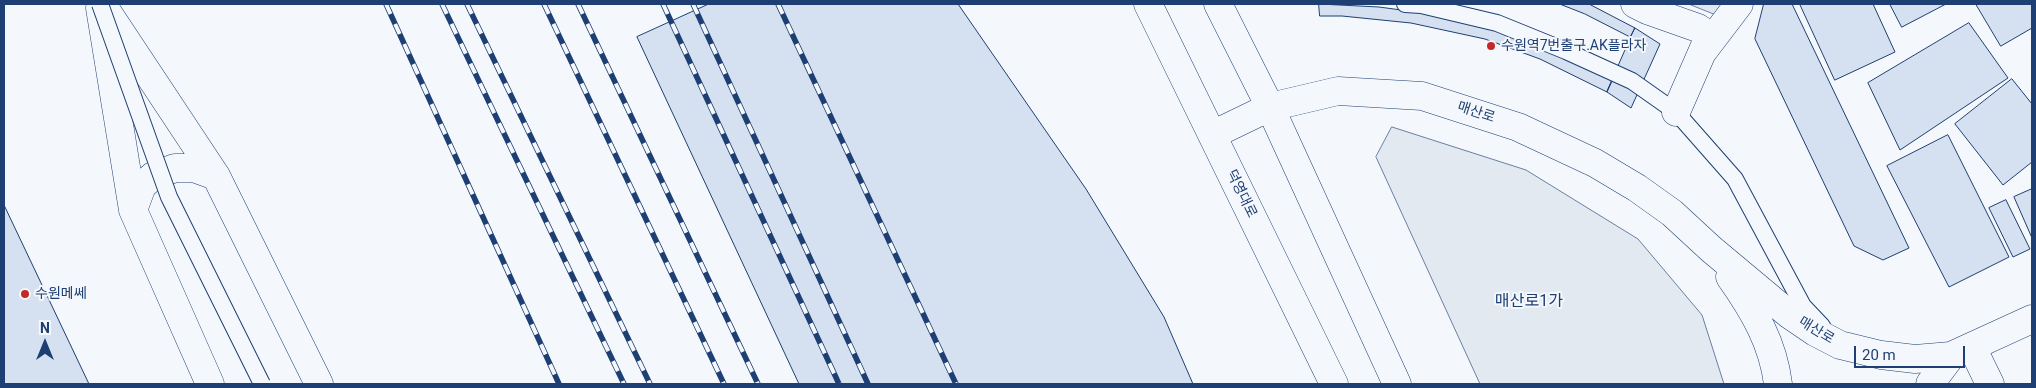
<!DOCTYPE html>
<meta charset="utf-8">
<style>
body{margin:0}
#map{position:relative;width:2036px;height:388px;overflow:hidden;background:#f4f7fb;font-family:Roboto,sans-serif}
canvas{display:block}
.frame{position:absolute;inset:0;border:5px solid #1d3f73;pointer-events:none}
.north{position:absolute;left:20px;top:318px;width:50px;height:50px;-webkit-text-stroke:4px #f4f7fb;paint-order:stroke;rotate:0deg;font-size:14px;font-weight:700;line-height:20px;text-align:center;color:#1d3f73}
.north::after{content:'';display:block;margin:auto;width:18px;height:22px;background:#1d3f73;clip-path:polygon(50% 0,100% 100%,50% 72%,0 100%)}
.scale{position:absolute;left:1854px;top:346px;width:111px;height:22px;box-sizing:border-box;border:2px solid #1d3f73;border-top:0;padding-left:6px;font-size:15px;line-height:18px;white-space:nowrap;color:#1d3f73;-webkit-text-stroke:4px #f4f7fb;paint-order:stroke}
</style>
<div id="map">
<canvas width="2036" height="388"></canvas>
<div class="frame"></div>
<div class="north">N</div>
<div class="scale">20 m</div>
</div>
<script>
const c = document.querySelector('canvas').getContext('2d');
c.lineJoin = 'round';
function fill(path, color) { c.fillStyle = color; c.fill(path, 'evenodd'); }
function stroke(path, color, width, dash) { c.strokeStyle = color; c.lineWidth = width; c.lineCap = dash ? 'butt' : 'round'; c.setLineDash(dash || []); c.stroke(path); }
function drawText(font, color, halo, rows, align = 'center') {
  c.font = font + ' Roboto,"Noto Sans KR",sans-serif'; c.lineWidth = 4; c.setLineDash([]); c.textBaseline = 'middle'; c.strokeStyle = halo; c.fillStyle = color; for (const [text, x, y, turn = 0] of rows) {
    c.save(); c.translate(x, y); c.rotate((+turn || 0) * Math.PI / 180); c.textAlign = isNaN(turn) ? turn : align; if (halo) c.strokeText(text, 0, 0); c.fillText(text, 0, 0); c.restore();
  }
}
const green = new Path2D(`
 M1392 127 1526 170 1638 239 1702 315 1724 384H1480L1376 157Z`);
const parking = new Path2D(`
 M1689 4H1724L1717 15Z`);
const building = new Path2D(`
 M709 4H958L1086 189 1164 317 1193 384H799L637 37Z
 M1319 4 1379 7 1446 16 1497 28 1613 79 1607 92 1540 59 1485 39 1411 23 1342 16H1320Z
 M1560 4H1589L1635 28 1630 37 1585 14Z
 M1764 4H1792L1909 248 1883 260 1854 246 1755 39Z
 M1800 4H1873L1895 52 1835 80Z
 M1890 4H1946L1902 27Z
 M1976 4H2032V28L2001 46Z
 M1969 23 2008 78 1900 150 1868 83Z
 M1635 28 1660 44 1631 108 1607 92Z
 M2012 79 2032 104V162L2003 185 1955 124Z
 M1948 135 2009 257 1949 287 1887 166Z
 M2032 189V238L2014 197Z
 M2006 200 2030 249 2013 257 1989 208Z
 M4 205 89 384H4Z`);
const lane = new Path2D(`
 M1405 4 1421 5 1497 23 1566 51 1632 81 1676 112 1735 179 1803 306 1822 326`);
const street = new Path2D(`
 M102 4 216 176 319 384
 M1635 4 1647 10 1698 28 1704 32 1707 41 1676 112
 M100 8 133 210 210 384
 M1704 50 1739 4
 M133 210 142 186 153 176 175 168H194L216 176
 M1972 347 1990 384`);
const primary = new Path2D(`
 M1148 4 1334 384
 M1218 4 1270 107 1397 384
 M1212 135 1270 107 1338 91 1422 96 1518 127 1595 163 1637 188 1672 213 1711 249 1790 315 1815 332 1840 345 1881 355 1915 359 1951 356 2032 319
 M1730 277C1754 311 1773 343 1778 384
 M1930 384 1951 356`);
const rail = new Path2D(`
 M386 4 559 384
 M442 4 624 384
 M467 4 650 384
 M544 4 724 384
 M578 4 758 384
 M663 4 839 384
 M693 4 868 384
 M778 4 956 384`);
const laneBridge = new Path2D(`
 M100 4 169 197 262 384`);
const markers = [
 [1491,46,5,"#c62828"],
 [25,294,5,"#c62828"]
];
const poiNames = [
 ["수원역7번출구.AK플라자",1501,46],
 ["수원메쎄",35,294]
];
const streetNames = [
 ["매산로",1476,113,18],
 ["덕영대로",1241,194,64],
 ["매산로",1816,331,31]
];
const quarterNames = [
 ["매산로1가",1529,302]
];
fill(green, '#e3e9f0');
stroke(green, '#687fa3', 1);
fill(parking, '#e3e8f0');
stroke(parking, '#687fa3', 1);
fill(building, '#d5e0f0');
stroke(building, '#1d3f73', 1);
stroke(lane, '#1d3f73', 18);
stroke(street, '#1d3f73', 29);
stroke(primary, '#1d3f73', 29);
stroke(lane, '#f4f7fb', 16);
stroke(street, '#f4f7fb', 28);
stroke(primary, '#f4f7fb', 28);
stroke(rail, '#1d3f73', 5.5);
stroke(rail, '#f4f7fb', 4, [11]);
stroke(laneBridge, '#1d3f73', 18, []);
stroke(laneBridge, '#f4f7fb', 16);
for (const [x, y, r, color] of markers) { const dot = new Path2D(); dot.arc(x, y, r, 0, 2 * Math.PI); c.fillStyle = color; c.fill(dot); stroke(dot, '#f4f7fb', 2); }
drawText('14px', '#1d3f73', '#f4f7fb', poiNames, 'left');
drawText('14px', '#1d3f73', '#f4f7fb', streetNames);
drawText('16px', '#1d3f73', '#f4f7fb', quarterNames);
</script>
